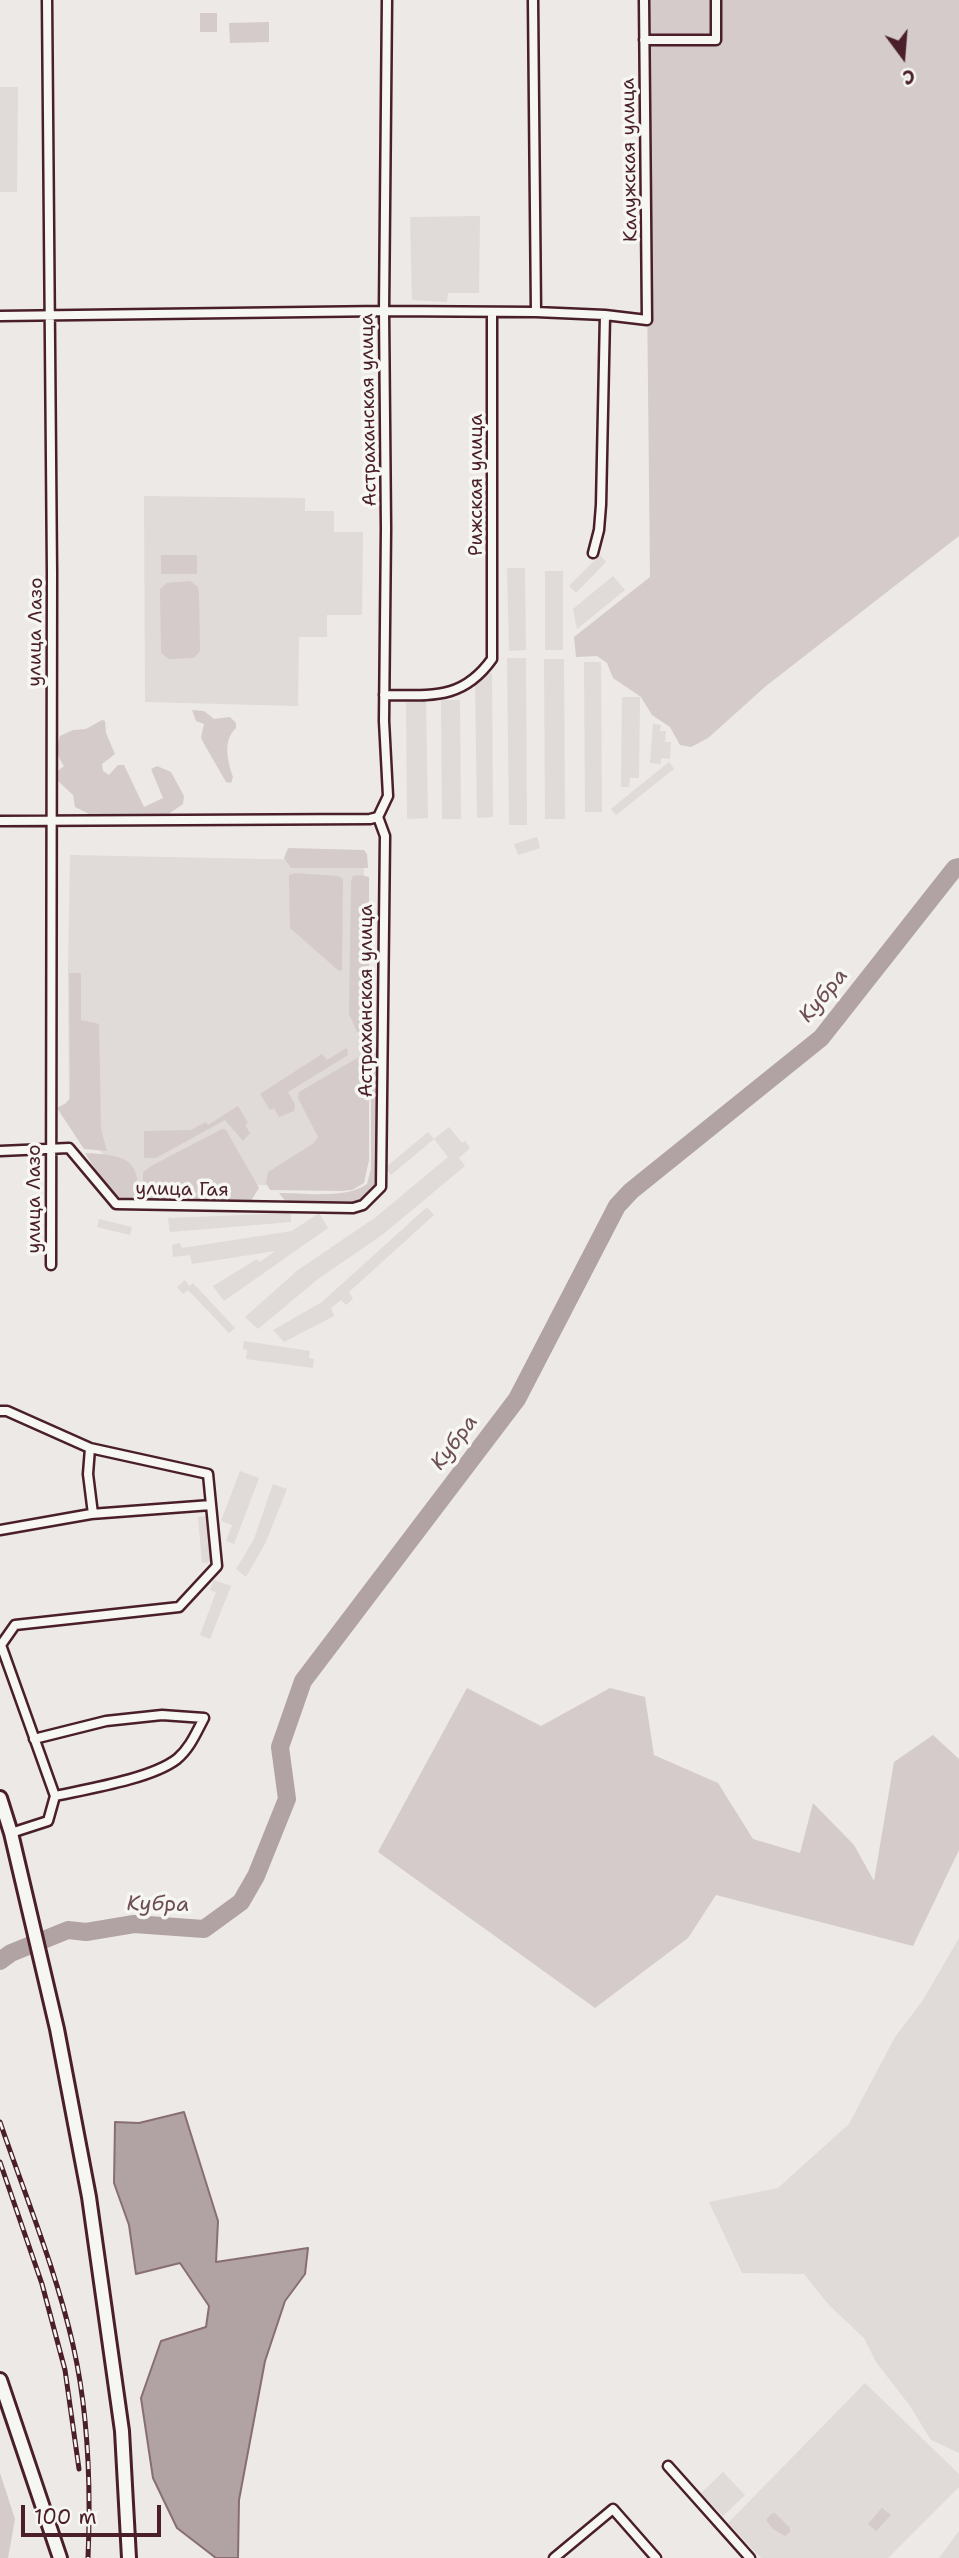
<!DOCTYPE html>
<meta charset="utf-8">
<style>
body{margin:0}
#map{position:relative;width:959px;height:2558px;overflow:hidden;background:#ece9e6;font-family:"Shantell Sans",sans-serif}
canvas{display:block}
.north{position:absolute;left:868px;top:21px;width:70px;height:70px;-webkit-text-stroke:5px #f6f6f2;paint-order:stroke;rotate:164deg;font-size:19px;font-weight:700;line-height:28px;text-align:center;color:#4a1f2b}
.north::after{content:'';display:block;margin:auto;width:24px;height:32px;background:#4a1f2b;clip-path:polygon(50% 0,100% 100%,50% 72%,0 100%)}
.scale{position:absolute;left:21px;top:2505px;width:140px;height:32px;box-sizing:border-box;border:4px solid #4a1f2b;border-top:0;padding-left:9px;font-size:21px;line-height:24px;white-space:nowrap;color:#4a1f2b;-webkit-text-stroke:5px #f6f6f2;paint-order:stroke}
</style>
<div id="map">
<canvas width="959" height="2558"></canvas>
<div class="north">С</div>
<div class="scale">100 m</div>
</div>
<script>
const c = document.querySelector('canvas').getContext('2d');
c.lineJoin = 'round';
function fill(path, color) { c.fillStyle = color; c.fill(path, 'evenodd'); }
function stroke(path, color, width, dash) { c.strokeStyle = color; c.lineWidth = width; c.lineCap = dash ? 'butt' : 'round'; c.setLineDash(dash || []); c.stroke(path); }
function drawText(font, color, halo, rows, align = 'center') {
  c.font = font + ' "Shantell Sans",sans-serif'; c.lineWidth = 7; c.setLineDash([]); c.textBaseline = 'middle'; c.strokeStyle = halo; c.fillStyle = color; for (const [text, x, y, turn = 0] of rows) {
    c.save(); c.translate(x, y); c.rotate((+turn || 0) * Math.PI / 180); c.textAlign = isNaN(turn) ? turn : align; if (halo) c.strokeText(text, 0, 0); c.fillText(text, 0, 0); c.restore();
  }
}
const built = new Path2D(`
 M0 87H18L17 192H0Z
 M480 216 479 293H448L447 302 412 300 410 217Z
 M144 496 305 498V511H334V532H363L362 615H327V637H299L298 706 145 702Z
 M600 555 606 562 576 593 569 586Z
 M507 568H525L526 650 509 651Z
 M545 571H563V650H545Z
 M613 576 625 590 577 629 573 609Z
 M526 658 527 825H509L507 658Z
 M544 659H564L565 819H545Z
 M584 662H601L602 812H585Z
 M482 673H492L493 817 477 818 475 679Z
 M622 697H640L639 778H630L629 787H621Z
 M441 700H460L461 819H442Z
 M426 701 428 818 407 819 406 702Z
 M653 724 661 725 660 731H666L665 742H671L670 759 661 758V764L650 763Z
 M669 762 674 769 616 815 611 809Z
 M537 837 540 848 518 855 514 844Z
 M70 855 364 861 362 1139 325 1186 121 1183 69 1101 68 971Z
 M449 1127 462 1143 465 1141 470 1148 459 1158 465 1166 382 1235 318 1279 258 1329 245 1317 298 1270 376 1217 448 1157 434 1139 391 1175 385 1168 428 1132 434 1139Z
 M427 1207 434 1215 349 1292 353 1299 346 1305 341 1300 331 1308 334 1316 284 1342 273 1330 322 1302Z
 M291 1213V1222L170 1232 168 1218Z
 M319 1213 328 1228 224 1301 213 1286 257 1259 260 1262 275 1251 192 1264 190 1255 173 1257 172 1245 180 1243 182 1248 292 1231Z
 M99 1219 132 1227 130 1235 97 1227Z
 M185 1280 189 1286 193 1283 235 1328 229 1333 188 1290 183 1294 177 1287Z
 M244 1341 310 1351 309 1358 314 1359 313 1368 246 1359 247 1350 243 1349Z
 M240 1471 259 1478 234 1544 226 1541 232 1525 221 1521Z
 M273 1484 287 1489 265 1544 246 1577 236 1569 254 1539Z
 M208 1516 212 1562 202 1563 198 1517Z
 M214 1580 231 1586 210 1639 200 1635 216 1592 210 1590Z
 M959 1938V2453L931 2440 910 2406 876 2362 864 2338 829 2305 804 2274 742 2273 709 2202 778 2188 849 2124 895 2037 923 2000Z
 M865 2383 959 2474V2487L888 2558H761L728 2523Z
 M723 2472 745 2495 723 2516 701 2493Z
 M959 2531V2558H939Z`);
const green = new Path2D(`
 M644 0H959V536L766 686 708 738 691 747 680 745 670 727 652 715 641 697 613 678 607 663 597 656 576 657 574 637 650 577Z
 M200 13H217V32H200Z
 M269 22V42L230 43 229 23Z
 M161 555H197V574H161Z
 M190 581 198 587 199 594 200 651 194 658 169 659 161 653V648L160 589 167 583Z
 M192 710 204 711 214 719 230 717 236 723V728C222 741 228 762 233 777L231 783 226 782 203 742 201 737 204 724 196 721Z
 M102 720 105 721 106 733 115 754 102 764 103 771 109 775 118 765H124L144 807 163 798 151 769 157 766 171 772 184 796 183 804 167 815 157 818 89 814 75 807 73 795 58 781V771L64 766C56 755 56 749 60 736L73 730 86 729Z
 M288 848 364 850 367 854 368 868H291L284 858Z
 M295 873 338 876 343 879 342 970 339 971 290 928 289 879V875Z
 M361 875 369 877V1033L363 1035 357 1032 349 1014 351 882 353 876Z
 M69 973H81V1020L99 1024 101 1129 107 1151 84 1149 57 1108 66 1103 70 1098Z
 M364 1040 369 1042V1160L364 1183 352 1190 341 1191 270 1190 266 1183 268 1172 314 1143 318 1137 298 1098 299 1092 361 1056V1042Z
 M371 1045 379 1051V1184L359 1204 289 1206 279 1193C304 1193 347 1199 367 1184L371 1169Z
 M347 1048 348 1055 288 1092 295 1105 294 1111 279 1117 274 1108 270 1110 260 1094 322 1054 327 1060Z
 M238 1106 248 1123 245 1125 250 1133 243 1141 225 1120 156 1158H144V1131L191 1130 206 1122 208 1125Z
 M222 1129 226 1130 259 1188 249 1204 146 1201 143 1194V1172L153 1165Z
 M85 1153C118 1155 141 1155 138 1197L127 1201 119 1199 109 1191Z
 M467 1688 541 1726 610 1688 645 1697 654 1755 718 1783 753 1839 800 1853 813 1803 854 1845 874 1881 894 1762 933 1735 959 1759V1850L913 1946 716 1895 688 1938 595 2008 378 1852Z
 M0 2473 15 2519 8 2558H0Z
 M882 2508 891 2515 876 2531 868 2524Z
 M775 2513 790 2528V2532L785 2536 773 2529 766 2520 771 2514Z`);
const water = new Path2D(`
 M184 2112 218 2221 216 2262 308 2248 305 2274 285 2301 265 2361 239 2500 238 2558H216L177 2528 153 2478 141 2398 161 2341 206 2327 209 2306 180 2263 136 2274 129 2225 114 2183 115 2122 139 2123Z`);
const river = new Path2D(`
 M0 1961 11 1953 68 1930 86 1932 134 1924 204 1929 241 1902 256 1876 287 1799 280 1747 303 1681 517 1399 617 1206 631 1191 821 1038 955 868 959 867`);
const street = new Path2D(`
 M47 0 52 572 51 1265
 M533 0 536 312
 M644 40H716V0
 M0 316 384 311 536 312 605 315 647 320 644 0
 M593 553 599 530 601 505 605 315
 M384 695C430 695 462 701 492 659V314
 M0 821 370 819 378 817
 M0 1151 69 1148 116 1204 353 1208 363 1205 381 1187 385 836 378 817 388 796 384 721 386 529 384 311 387 0
 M0 1411H7L90 1448 208 1474 217 1566 179 1607 15 1625 1 1645 55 1796 48 1821 11 1833
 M90 1448 88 1474 93 1514
 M0 1530 91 1514 211 1505
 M34 1739 106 1721 162 1715 204 1718C196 1733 190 1748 177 1759 151 1779 87 1789 55 1796
 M668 2466 750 2558
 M554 2558 613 2509 656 2558`);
const primary = new Path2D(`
 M0 1798 11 1833 57 2029 89 2197 122 2431 129 2558
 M0 2380 60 2558`);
const rail = new Path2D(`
 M0 2122C25 2195 56 2270 73 2345 89 2415 91 2487 88 2558
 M0 2162 42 2284 65 2370 79 2469`);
const streetNames = [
 ["Калужская улица",630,160,-91],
 ["Астраханская улица",369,410,-91],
 ["Рижская улица",477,485,-90],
 ["улица Лазо",36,632,-89],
 ["Астраханская улица",367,1001,-90],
 ["улица Гая",182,1190,1],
 ["улица Лазо",35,1199,-90]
];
const waterNames = [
 ["Кубра",824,996,-50],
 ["Кубра",455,1443,-53],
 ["Кубра",158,1905,1]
];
fill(built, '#e0dad8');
fill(green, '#d4cbca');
fill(water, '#b1a2a3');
stroke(water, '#886e73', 2);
stroke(river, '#b1a2a3', 18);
stroke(street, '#4a1f2b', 13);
stroke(primary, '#4a1f2b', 18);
stroke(street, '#f6f6f2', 8);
stroke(primary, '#f6f6f2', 12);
stroke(rail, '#4a1f2b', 5);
stroke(rail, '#f6f6f2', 2.5, [8]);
drawText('19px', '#4a1f2b', '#f6f6f2', streetNames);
drawText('italic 21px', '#6e4d55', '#f6f6f2', waterNames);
</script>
